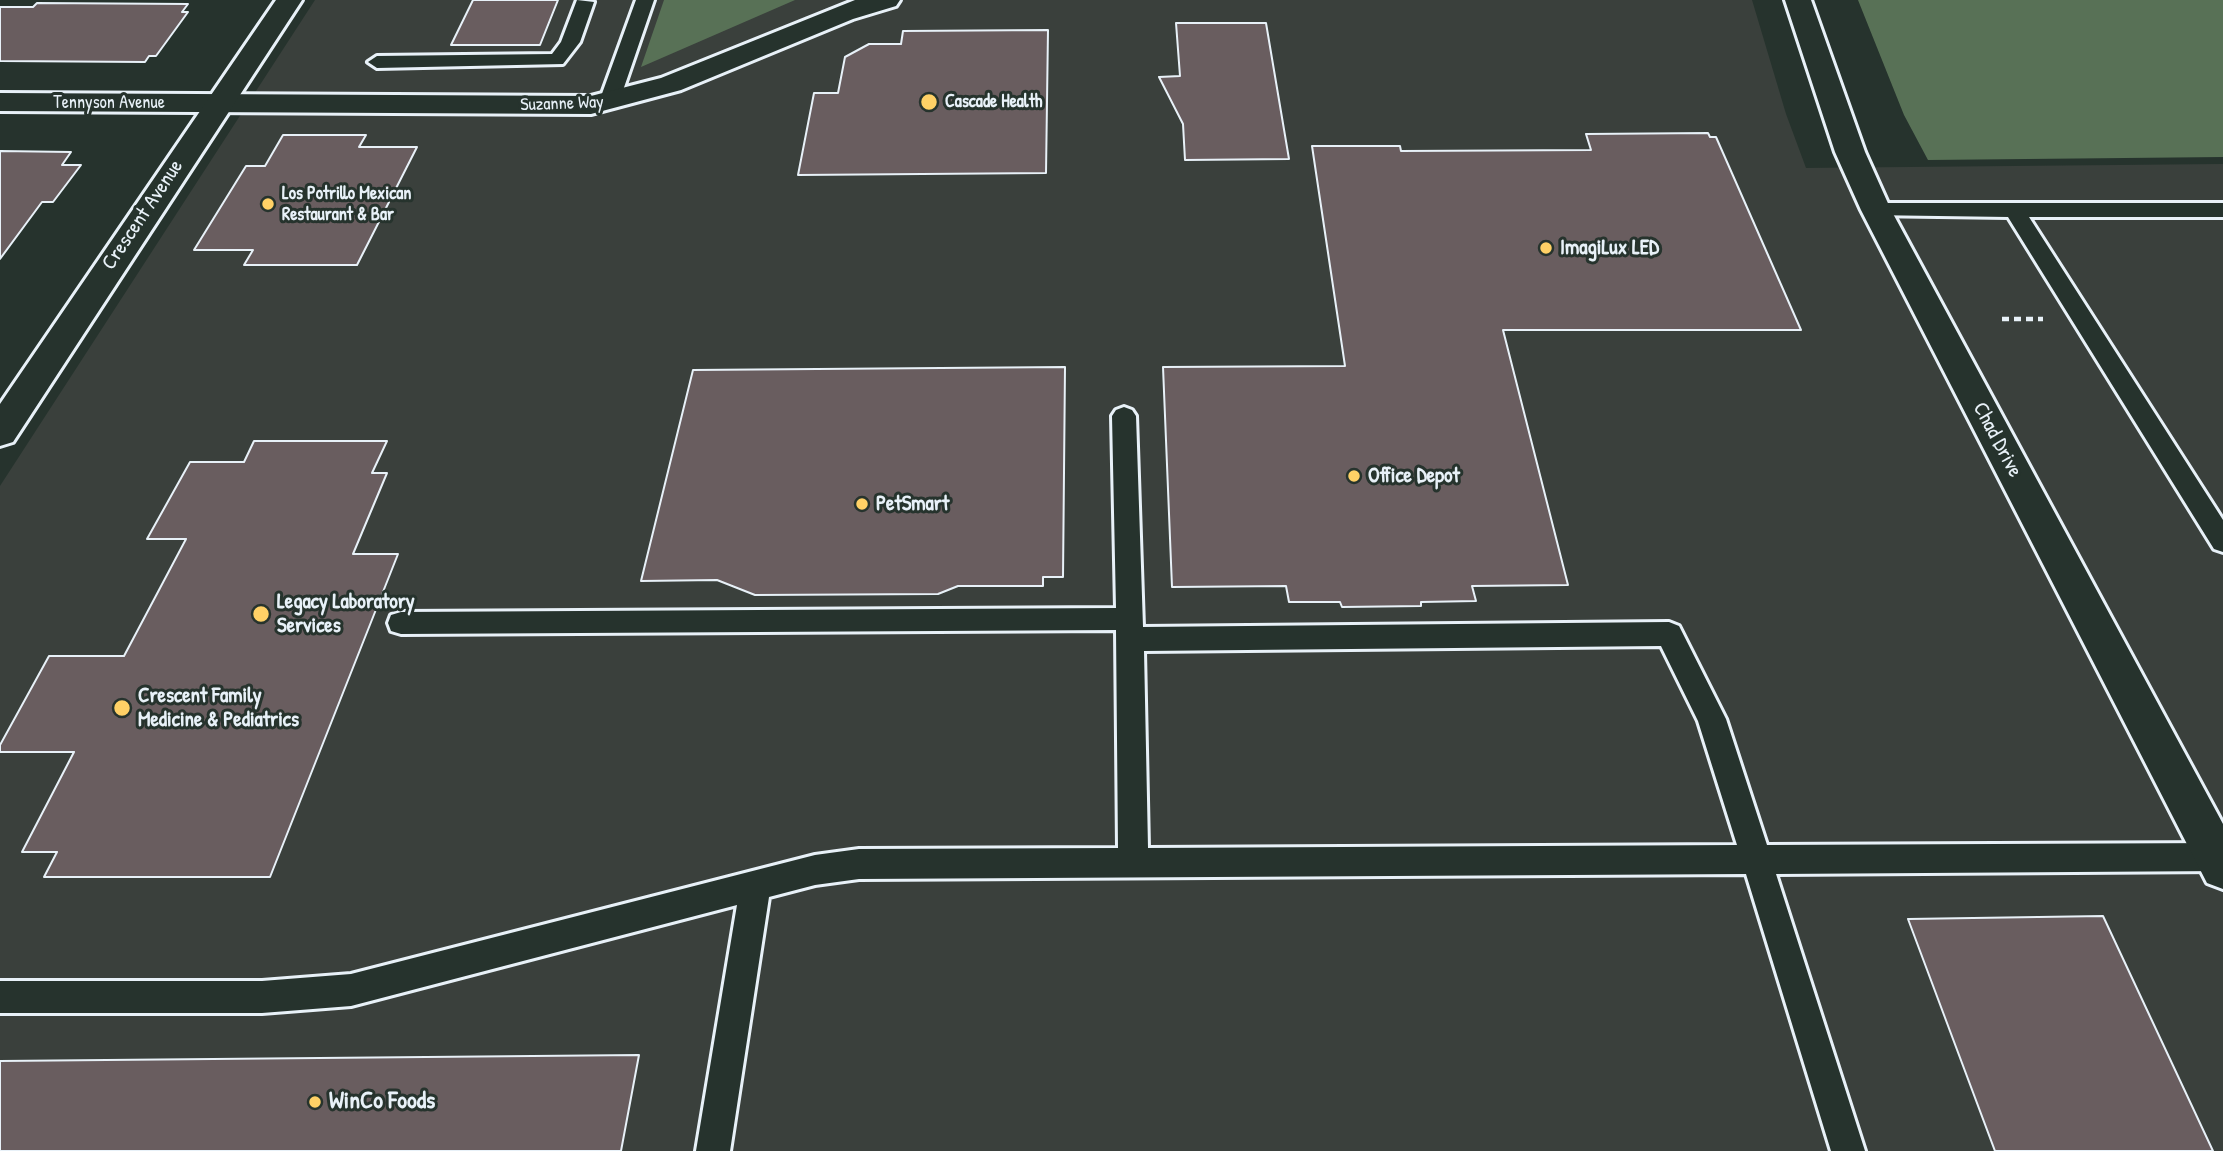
<!DOCTYPE html>
<style>
body{margin:0}
canvas{display:block;background:#26332d}
</style>
<canvas width="2223" height="1151"></canvas>
<script>
const c = document.querySelector('canvas').getContext('2d');
c.lineJoin = 'round';
function fill(path, color) { c.fillStyle = color; c.fill(path, 'evenodd'); }
function stroke(path, color, width, dash) { c.strokeStyle = color; c.lineWidth = width; c.lineCap = dash ? 'butt' : 'round'; c.setLineDash(dash || []); c.stroke(path); }
function drawText(font, color, halo, rows, align = 'center') {
  c.font = font + ' "Patrick Hand",sans-serif'; c.lineWidth = 6; c.setLineDash([]); c.textBaseline = 'middle'; c.strokeStyle = halo; c.fillStyle = color; for (const [text, x, y, turn = 0] of rows) {
    c.save(); c.translate(x, y); c.rotate((+turn || 0) * Math.PI / 180); c.textAlign = isNaN(turn) ? turn : align; if (halo) c.strokeText(text, 0, 0); c.fillText(text, 0, 0); c.restore();
  }
}
const built = new Path2D(`
 M315 0H1752L1786 114 1806 168 2223 164V1151H0V486Z`);
const green = new Path2D(`
 M664 0H795L641 67Z
 M1858 0H2223V157L1928 160 1904 115Z`);
const building = new Path2D(`
 M473 0H558L540 45H451Z
 M37 3 188 4 182 12H188L156 56H149L145 62 0 61V7H33Z
 M1176 23H1266L1289 159 1185 160 1183 124 1159 77 1180 76Z
 M1048 30 1046 173 798 175 814 93H838L845 57 869 44H901L903 31Z
 M1708 133 1710 137H1716L1801 330H1503L1568 585 1472 586 1476 601 1421 602V606L1342 607 1340 602H1289L1286 586 1172 587 1163 367 1345 366 1312 146H1400L1401 151 1591 150 1586 134Z
 M283 135H366L359 147H417L357 265H244L253 250H194L246 166H265Z
 M0 151 71 152 62 165H81L53 202H42L0 259Z
 M1065 367 1063 577H1043V586H958L938 594 755 595 717 580 641 581 693 370Z
 M254 441H387L372 473H387L353 554H398L270 877H44L57 852H22L74 752H0V745L49 656H124L186 539H147L190 462H244Z
 M2103 916 2213 1151H1995L1908 919Z
 M639 1055 621 1151H0V1061Z`);
const path = new Path2D(`
 M2002 319H2043`);
const service = new Path2D(`
 M577 0 594 2 580 42 563 64 377 68 368 62 377 56 552 54 561 42Z
 M636 0H654L619 102 616 106H602L599 102Z
 M1876 203H2223V217H2029L2223 520V552L2214 549 2008 217 1869 215 1866 210 1869 205Z
 M1124 407 1132 410 1136 416 1143 627 1669 622 1679 626 1726 719 1767 845 2223 843V871L1776 874 1865 1151H1831L1746 874 859 879 815 885 769 897 730 1151H696L737 905 351 1006 262 1013H0V981H262L351 974 815 855 859 849 1118 848 1116 630 401 634 391 631 388 623 391 615 401 612 1116 608 1112 416 1116 410ZM1661 646 1698 721 1737 845 1148 848 1144 651Z`);
const minor = new Path2D(`
 M855 0H900L896 6 853 19 681 90 591 114 0 111V93L591 96 661 78Z`);
const tertiary = new Path2D(`
 M276 0H302L13 442 0 446V404Z
 M1785 0H1811L1865 152 1891 210 2223 824V889L2207 883 1861 210 1835 152Z`);
const markers = [
 [929,102,9,"#ffd166"],
 [268,204,7,"#ffd166"],
 [1546,248,7,"#ffd166"],
 [1354,476,7,"#ffd166"],
 [862,504,7,"#ffd166"],
 [261,614,9,"#ffd166"],
 [122,708,9,"#ffd166"],
 [315,1102,7,"#ffd166"]
];
const farPoinames = [
 ["Cascade Health",945,102],
 ["Los Potrillo Mexican",282,194],
 ["Restaurant & Bar",282,215]
];
const farStreetnames = [
 ["Tennyson Avenue",109,103],
 ["Suzanne Way",562,104,-2]
];
const streetNames = [
 ["Crescent Avenue",143,215,-56],
 ["Chad Drive",1997,440,62]
];
const poiNames = [
 ["ImagiLux LED",1560,248],
 ["Office Depot",1368,476],
 ["PetSmart",876,504],
 ["Legacy Laboratory",277,602],
 ["Services",277,626],
 ["Crescent Family",138,696],
 ["Medicine & Pediatrics",138,720]
];
const nearPoinames = [
 ["WinCo Foods",329,1102]
];
fill(built, '#3a403c');
fill(green, '#587156');
fill(building, '#695d5f');
stroke(building, '#e8f1f8', 2);
stroke(service, '#e8f1f8', 6);
stroke(minor, '#e8f1f8', 6);
stroke(tertiary, '#e8f1f8', 6);
stroke(path, '#e8f1f8', 4.5, [7, 5]);
fill(service, '#26332d');
fill(minor, '#26332d');
fill(tertiary, '#26332d');
for (const [x, y, r, color] of markers) { const dot = new Path2D(); dot.arc(x, y, r, 0, 2 * Math.PI); c.fillStyle = color; c.fill(dot); stroke(dot, '#26332d', 2.5); }
drawText('bold 18px', '#e8f1f8', '#26332d', farPoinames, 'left');
drawText('18px', '#e8f1f8', '#26332d', farStreetnames);
drawText('21px', '#e8f1f8', '#26332d', streetNames);
drawText('bold 21px', '#e8f1f8', '#26332d', poiNames, 'left');
drawText('bold 24px', '#e8f1f8', '#26332d', nearPoinames, 'left');
</script>
